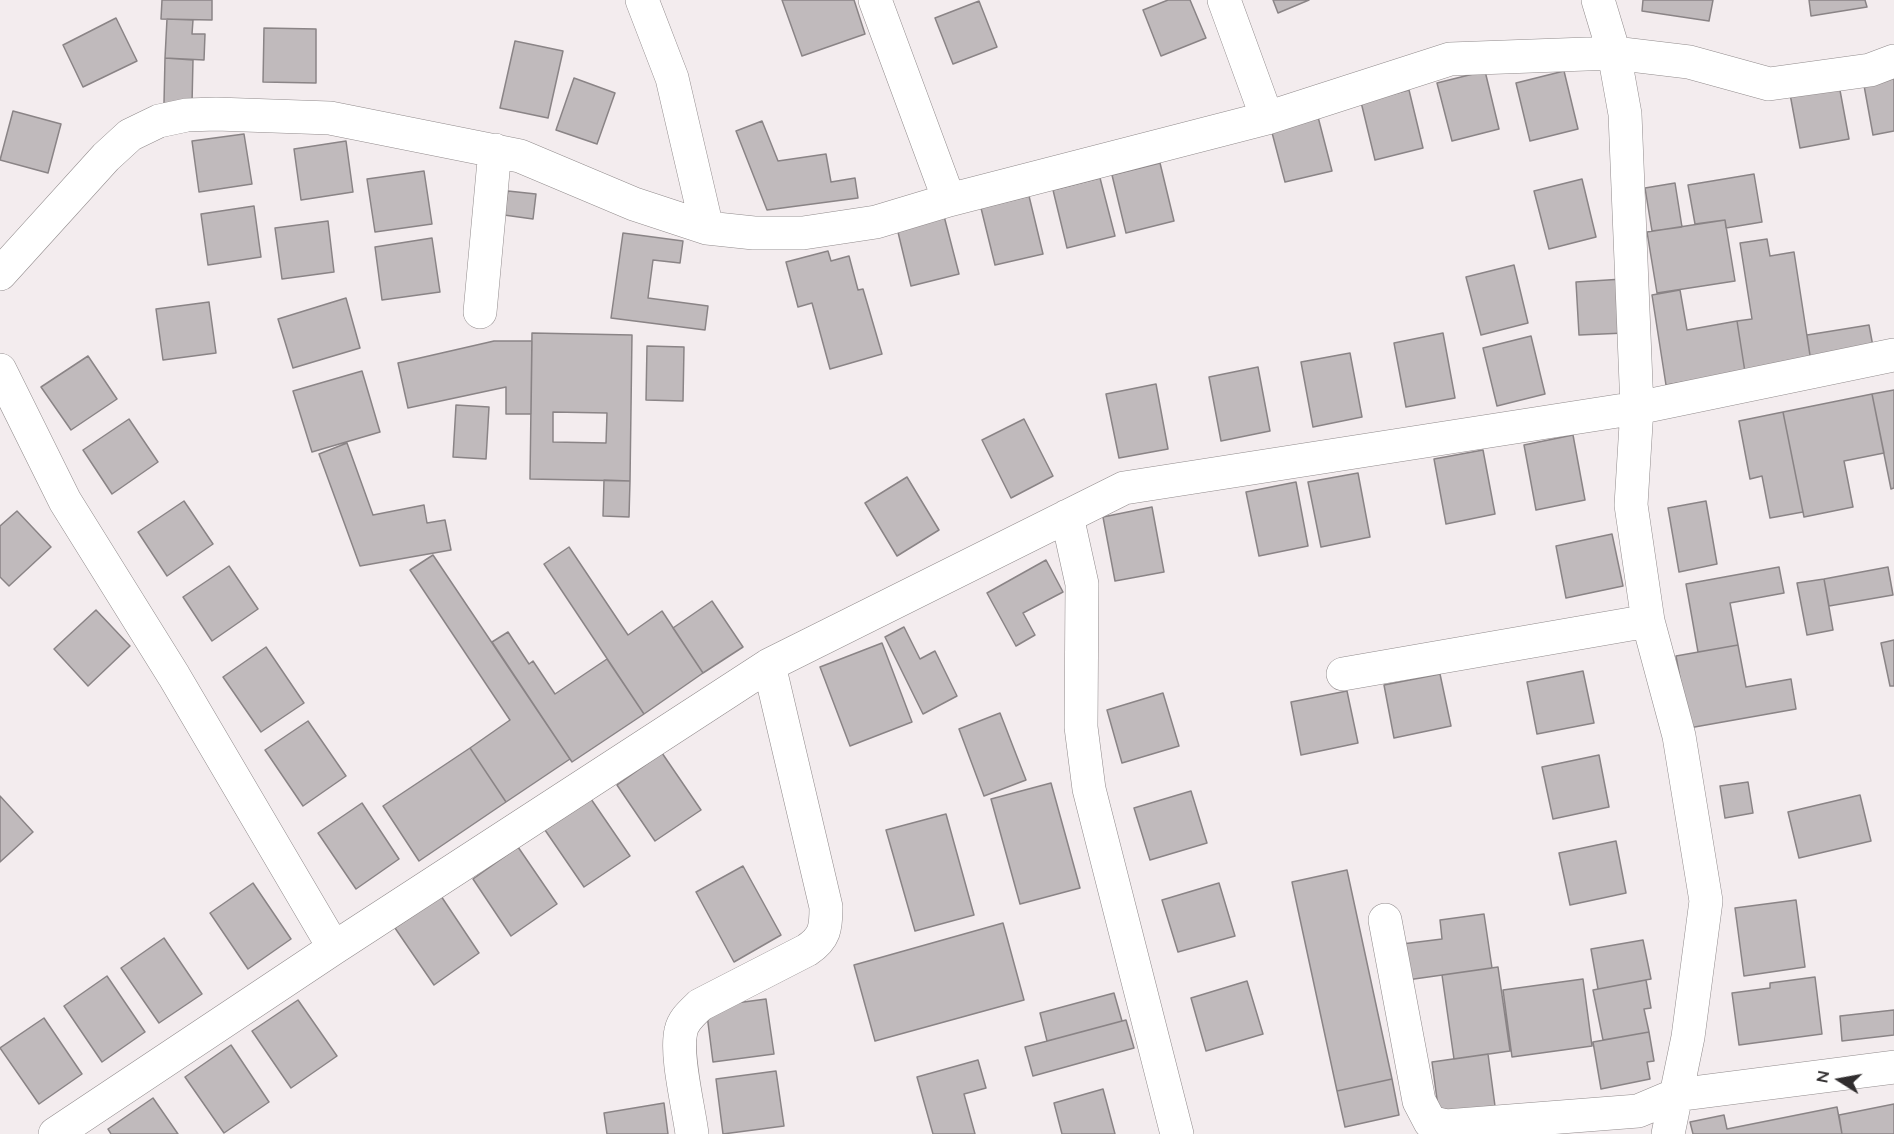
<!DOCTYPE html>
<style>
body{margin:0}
#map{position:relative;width:1894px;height:1134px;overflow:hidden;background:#f3ecee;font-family:Lato,sans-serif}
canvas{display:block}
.north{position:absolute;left:1810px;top:1050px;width:60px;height:60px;-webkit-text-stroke:4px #fff;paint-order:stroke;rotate:281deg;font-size:16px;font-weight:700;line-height:24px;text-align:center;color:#302d2e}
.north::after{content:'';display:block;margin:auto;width:21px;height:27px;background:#302d2e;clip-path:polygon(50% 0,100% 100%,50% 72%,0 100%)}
</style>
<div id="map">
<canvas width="1894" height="1134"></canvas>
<div class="north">N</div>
</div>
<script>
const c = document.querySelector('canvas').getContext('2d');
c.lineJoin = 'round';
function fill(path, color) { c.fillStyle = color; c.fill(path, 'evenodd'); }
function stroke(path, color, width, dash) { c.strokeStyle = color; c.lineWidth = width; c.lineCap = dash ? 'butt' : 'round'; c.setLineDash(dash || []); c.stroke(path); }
const building = new Path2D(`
 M162 0H212V20L161 19Z
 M782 0H854L865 34 802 56Z
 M1168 0H1190L1206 38 1161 56 1143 10Z
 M1273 0H1309L1278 13Z
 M1643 0H1713L1709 21 1642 11Z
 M1809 0H1865L1867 7 1811 16Z
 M979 1 997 47 953 64 935 18Z
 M116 18 137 61 83 87 63 45Z
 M167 19 193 20 192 34H205L204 60 165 58Z
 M264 28 316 29V83L263 82Z
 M515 41 563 51 548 118 500 108Z
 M165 58 193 60 192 104 164 103Z
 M1485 71 1499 129 1452 141 1437 83Z
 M1564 71 1578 129 1530 141 1516 83Z
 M1894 75V131L1873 135 1863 80Z
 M574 78 615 93 597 144 556 130Z
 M1839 85 1849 139 1800 148 1790 94Z
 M1409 90 1423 148 1375 160 1361 102Z
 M13 111 61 124 48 173 0 160Z
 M1317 113 1332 171 1285 182 1270 125Z
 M762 121 778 161 826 154 831 182 855 178 858 198 767 210 736 131Z
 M244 134 252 184 199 192 192 141Z
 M346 141 353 192 301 200 294 149Z
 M1160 163 1174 221 1126 233 1112 175Z
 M424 171 432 224 375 232 367 179Z
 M1754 174 1762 222 1726 228 1725 220 1695 224 1688 185Z
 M1100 178 1115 236 1067 248 1053 190Z
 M1582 179 1596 237 1549 249 1534 191Z
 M1675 183 1682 227 1652 231 1645 188Z
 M508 191 536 194 533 219 504 215Z
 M1029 196 1043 254 995 265 981 208Z
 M254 206 261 257 208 265 201 214Z
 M944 216 959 274 911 286 897 228Z
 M1725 220 1735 281 1657 293 1647 232Z
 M328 221 334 272 282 279 275 228Z
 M623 233 683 241 680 263 653 260 648 298 708 306 705 330 611 318Z
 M432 238 440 292 382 300 375 247Z
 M1767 239 1770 256 1794 252 1811 362 1745 372 1737 321 1752 319 1740 243Z
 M828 251 831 261 849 256 858 290 863 289 882 354 830 369 812 303 798 307 786 262Z
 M1514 265 1528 323 1481 335 1466 277Z
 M1623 279 1625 333 1579 335 1576 282Z
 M1680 290 1687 330 1737 321 1745 372 1666 385 1652 295Z
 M346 298 360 348 293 368 278 319Z
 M209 302 216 353 163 360 156 309Z
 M1869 325 1874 352 1811 362 1807 335Z
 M532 333 632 335 630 481 530 479ZM553 412 607 413 606 443 553 442Z
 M1443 333 1455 398 1406 407 1394 343Z
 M1531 336 1545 394 1497 406 1483 348Z
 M494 341H532L531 414H506V387L408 408 398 363Z
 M647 346 684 347 683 401 646 400Z
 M1350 353 1362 417 1313 427 1301 362Z
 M88 356 117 399 71 430 41 387Z
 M1258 367 1270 431 1221 441 1209 377Z
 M362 371 380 432 312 452 293 391Z
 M1156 384 1168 449 1119 458 1106 394Z
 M1894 390V488L1891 489 1872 394Z
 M1872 394 1884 453 1844 461 1853 507 1804 517 1783 412Z
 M456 405 489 407 486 459 453 457Z
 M1783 412 1803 512 1770 518 1762 476 1750 479 1739 421Z
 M129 419 158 462 112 494 83 450Z
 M1024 419 1053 476 1011 498 982 440Z
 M1573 435 1585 500 1536 510 1524 445Z
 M347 443 373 515 424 505 427 523 445 520 451 550 360 566 319 454Z
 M1483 450 1495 514 1446 524 1434 459Z
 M1358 473 1370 537 1321 547 1308 482Z
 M907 477 939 530 897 556 865 503Z
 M604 480 630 481 629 517 603 516Z
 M1296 482 1308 546 1259 556 1246 492Z
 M184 501 213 544 167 576 138 532Z
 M1706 501 1717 564 1679 572 1668 508Z
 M1152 507 1164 572 1115 581 1103 517Z
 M17 511 51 547 9 586 0 577V526Z
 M1612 534 1623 586 1566 598 1556 546Z
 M569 547 628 635 662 611 703 673 644 714 544 564Z
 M433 555 570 759 506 802 470 748 510 720 410 570Z
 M1046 560 1063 592 1023 613 1035 635 1016 646 987 593Z
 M229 566 258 609 212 641 183 597Z
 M1779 567 1784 593 1730 603 1738 645 1698 652 1686 584Z
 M1888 567 1893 595 1829 606 1824 579Z
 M1824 579 1833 630 1807 635 1797 583Z
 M712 601 743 647 703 673 673 628Z
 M96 610 130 646 88 686 54 649Z
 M904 627 920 659 935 651 957 696 923 714 885 637Z
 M508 632 529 664 533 661 555 694 607 659 644 714 572 762 492 642Z
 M1894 640V686H1890L1881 643Z
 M882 643 912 722 850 746 820 667Z
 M1738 645 1746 687 1791 679 1796 709 1689 728 1676 656Z
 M266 647 304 703 261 732 223 677Z
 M1583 671 1594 723 1537 734 1527 682Z
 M1440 674 1451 726 1394 738 1384 685Z
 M1347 691 1358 743 1301 755 1291 702Z
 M1163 693 1179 746 1122 763 1107 710Z
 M1000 713 1026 780 984 796 959 729Z
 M308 721 346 776 303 806 265 750Z
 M470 748 506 802 419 861 383 806Z
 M662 753 701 810 655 841 617 785Z
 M1599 755 1609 807 1553 819 1542 767Z
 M1748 782 1753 813 1725 818 1720 786Z
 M1051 783 1080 888 1020 904 991 799Z
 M1191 791 1207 843 1150 860 1134 808Z
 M1860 795 1871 841 1799 858 1788 812Z
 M0 796 33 832 0 862Z
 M591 799 630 856 584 887 545 830Z
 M362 803 399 859 356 889 318 833Z
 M946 814 974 915 915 931 886 830Z
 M1616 841 1626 893 1570 905 1559 853Z
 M518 847 557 904 511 936 473 879Z
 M743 866 781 935 734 962 696 892Z
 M1347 870 1392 1079 1337 1091 1292 882Z
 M253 883 291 939 248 969 210 913Z
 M1219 883 1235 936 1178 952 1162 900Z
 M441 896 479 953 434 985 395 928Z
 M1796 900 1805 967 1744 976 1735 908Z
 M1484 914 1492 968 1407 980 1402 944 1442 939 1440 920Z
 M1003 923 1024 1000 875 1041 854 965Z
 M164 938 202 994 159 1023 121 968Z
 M1643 940 1651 979 1598 989 1591 949Z
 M1498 967 1510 1051 1454 1059 1442 975Z
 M107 976 145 1032 102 1062 64 1006Z
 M1815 977 1822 1034 1739 1045 1732 993 1770 988V983Z
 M1583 979 1592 1046 1512 1057 1503 990Z
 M1646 980 1651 1008 1644 1009 1649 1032 1603 1040 1593 990Z
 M1247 981 1263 1034 1206 1051 1191 998Z
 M1114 993 1122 1021 1047 1041 1040 1013Z
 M766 999 774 1054 713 1062 706 1007Z
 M298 1000 337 1056 291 1088 252 1031Z
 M1894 1010V1035L1842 1041 1840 1016Z
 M44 1018 82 1074 39 1104 0 1048Z
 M1126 1020 1134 1048 1033 1076 1025 1047Z
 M1649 1032 1654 1061 1647 1062 1650 1079 1601 1089 1593 1042Z
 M231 1045 269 1102 224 1133 185 1077Z
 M1488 1054 1495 1106 1439 1114 1432 1062Z
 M978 1060 986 1088 964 1094 975 1134H933L917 1077Z
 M776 1071 784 1126 723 1134 716 1079Z
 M1392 1079 1399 1115 1345 1127 1337 1091Z
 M1103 1089 1115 1134H1062L1054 1103Z
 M153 1098 178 1134H111L108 1129Z
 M664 1103 668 1134H607L604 1113Z
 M1894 1104V1134H1842L1839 1115Z
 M1837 1107 1842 1134H1693L1690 1122 1724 1115 1727 1129Z`);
const minor = new Path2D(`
 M642 0 672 78 707 228
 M875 0 949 200
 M1224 0 1267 118
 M1598 0 1614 53 1625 114 1637 408 1631 505 1648 621 1679 736 1706 901 1688 1037 1668 1134
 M0 274 106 157 130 135 159 121 187 115 216 114 330 118 520 156 634 204 707 228 754 233H803L876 222 949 200 1267 118 1450 59 1614 53 1689 62 1769 84 1870 70 1894 61
 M480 312 495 150
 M0 370 65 501 174 676 334 948
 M1067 516 1082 584 1081 727 1089 789 1177 1134
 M1343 674 1648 621
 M1385 920 1419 1101 1430 1122 1446 1126 1638 1111 1676 1095 1894 1067
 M55 1134 334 948 769 665 1124 488 1637 408 1894 355
 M692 1134C689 1109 675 1054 681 1031 683 1020 692 1013 700 1005L807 950C825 938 826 928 826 907L769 665`);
fill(building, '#c0babc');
stroke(building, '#8a8486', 1.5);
stroke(minor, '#918b8c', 34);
stroke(minor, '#fff', 33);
</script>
